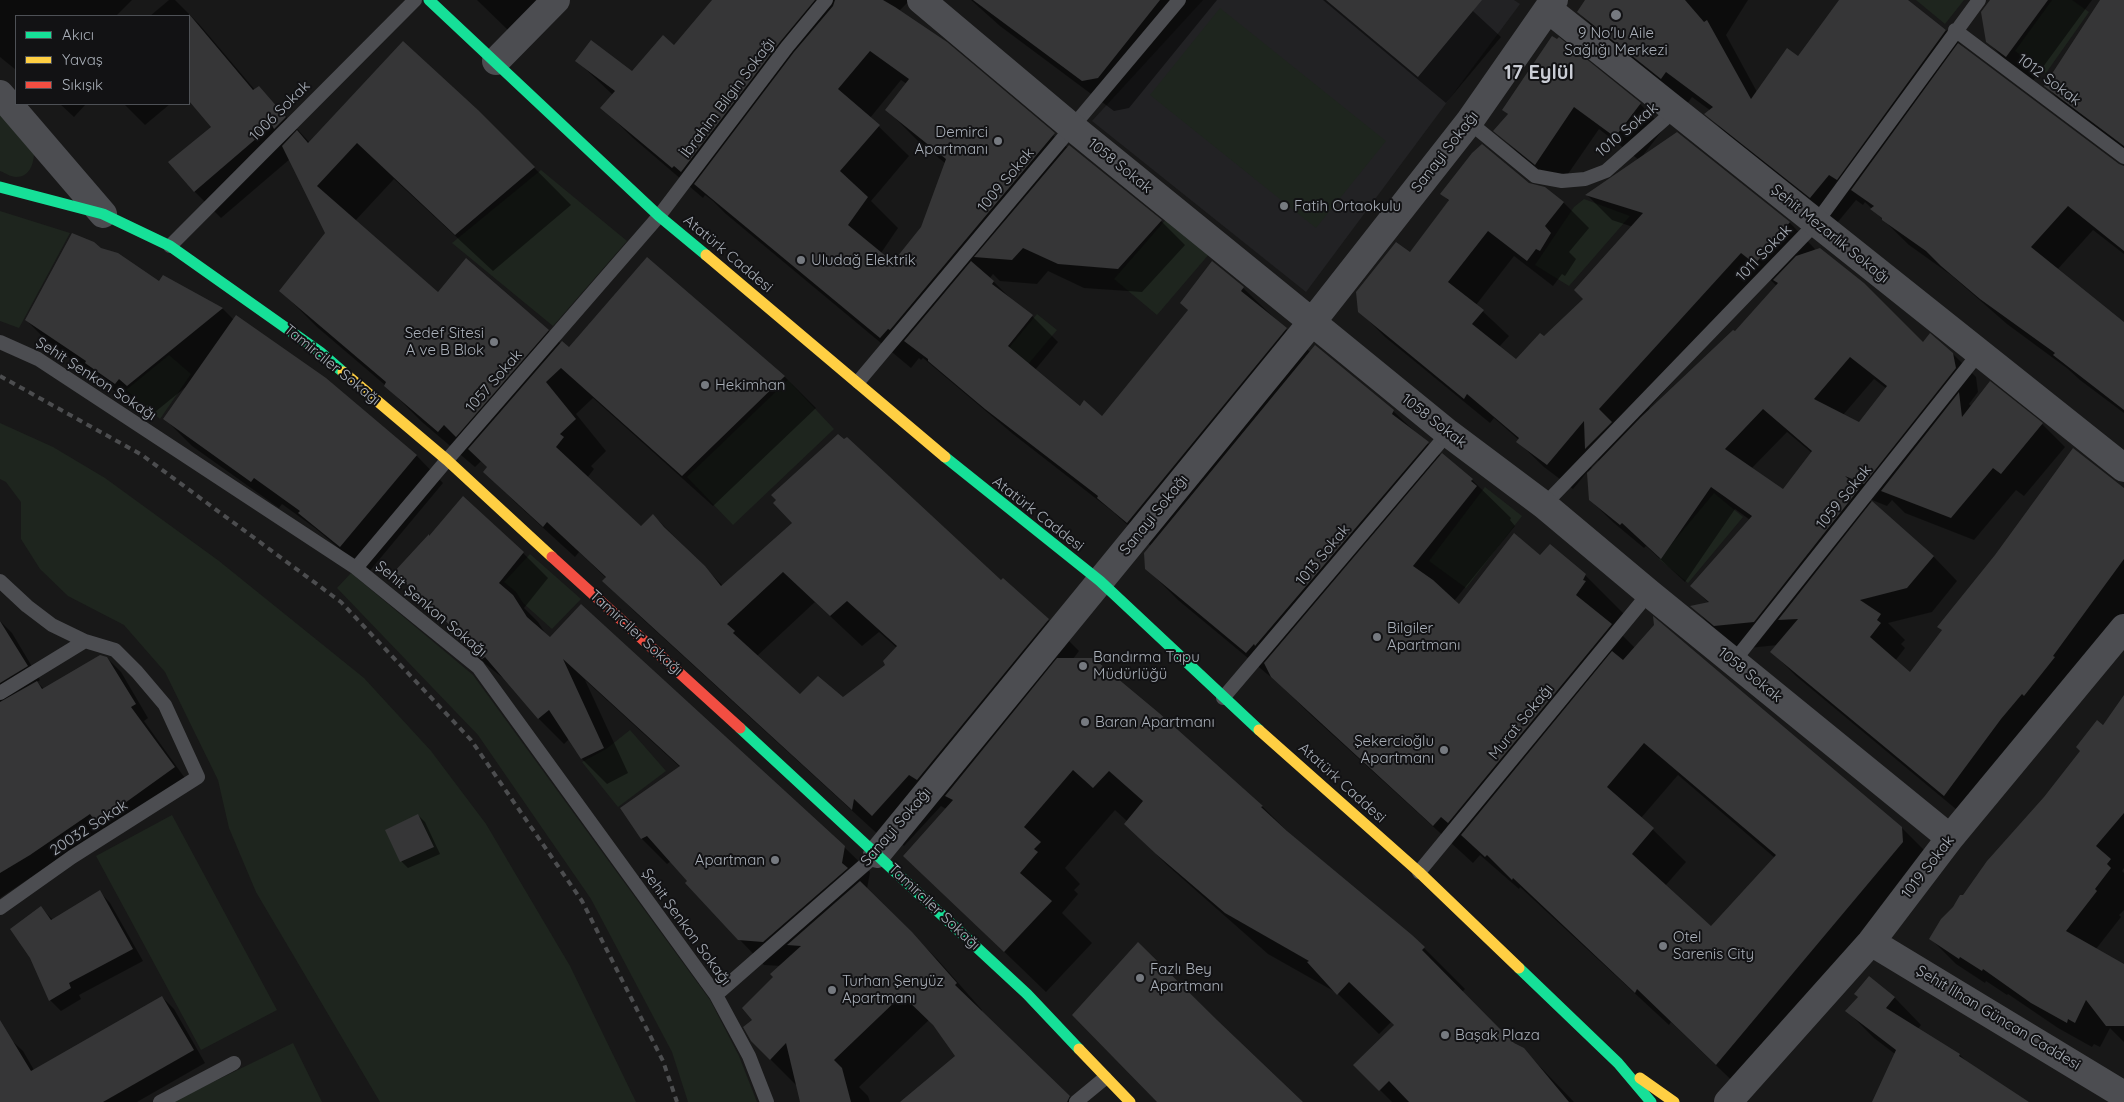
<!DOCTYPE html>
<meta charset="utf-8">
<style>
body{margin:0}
#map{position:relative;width:2124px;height:1102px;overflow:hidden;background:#181818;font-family:Quicksand,sans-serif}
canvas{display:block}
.legend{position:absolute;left:15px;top:15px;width:175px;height:90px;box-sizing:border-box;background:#121214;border:1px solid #4e5156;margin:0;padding:6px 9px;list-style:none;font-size:15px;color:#a9afb8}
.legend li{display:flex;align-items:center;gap:10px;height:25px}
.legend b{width:25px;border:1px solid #4e5156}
</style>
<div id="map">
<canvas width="2124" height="1102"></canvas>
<ul class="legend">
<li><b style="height:6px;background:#16e098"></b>Akıcı</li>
<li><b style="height:6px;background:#ffcf43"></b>Yavaş</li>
<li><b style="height:6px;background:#f24e42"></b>Sıkışık</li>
</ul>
</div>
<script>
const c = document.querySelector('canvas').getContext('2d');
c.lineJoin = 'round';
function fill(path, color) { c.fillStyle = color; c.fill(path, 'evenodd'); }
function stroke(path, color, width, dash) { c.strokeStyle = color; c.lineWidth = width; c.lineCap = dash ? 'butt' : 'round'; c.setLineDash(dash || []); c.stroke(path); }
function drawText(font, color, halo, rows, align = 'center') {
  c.font = font + ' Quicksand,sans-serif'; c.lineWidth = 4; c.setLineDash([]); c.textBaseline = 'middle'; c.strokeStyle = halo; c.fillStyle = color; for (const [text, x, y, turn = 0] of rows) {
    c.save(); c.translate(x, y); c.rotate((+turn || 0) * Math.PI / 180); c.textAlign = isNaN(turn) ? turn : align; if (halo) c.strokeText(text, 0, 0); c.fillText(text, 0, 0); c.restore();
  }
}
const built = new Path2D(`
 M1203 0H1514L1520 4 1306 292 1092 121Z`);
const green = new Path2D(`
 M1916 0H1964L1945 24Z
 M2052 0H2072L2089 12 2046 73 2015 51Z
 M1220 8 1386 141 1316 228 1150 95Z
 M0 110 34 152C34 163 30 177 16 177 11 177 5 173 0 171Z
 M541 170 627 241 553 326 452 243Z
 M1584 199 1630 216 1569 286 1535 265 1574 207Z
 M0 211 70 233 19 328 0 321Z
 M1168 217 1210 253 1157 315 1114 279Z
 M1037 314 1057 330 992 407 972 392Z
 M169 355 191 374 160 419 126 390Z
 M788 380 834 429 733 525 687 477Z
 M0 423 53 447 105 478 219 561 364 678 431 751 486 824 570 966 636 1102H380L256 892 229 828 218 780 165 672 124 625 68 596 40 569 21 539V502L6 482 0 479Z
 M1485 487 1522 516 1466 588 1429 561Z
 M1714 493 1743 517 1688 583 1659 559Z
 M530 554 581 599 552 629 523 603 516 592 504 582Z
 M351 573 473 675 710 1000 739 1056 757 1102H688L672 1052 591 899 478 735 337 588Z
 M630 730 666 771 618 807 582 762 606 749Z
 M172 815 277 1010 201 1050 96 856Z
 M293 1043 322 1102H172Z`);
const shadow = new Path2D(`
 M0 0H132L116 16H16V70L0 57Z
 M169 0H175L199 24 255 90 259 87 310 143 478 111 571 205 493 271 394 179 355 221 438 293 548 330 561 344 569 349 648 259 785 377 816 408 713 506 593 398 576 414 606 451 591 466 594 469 587 478 641 528 653 515 723 586 793 523 1001 582 1048 620 1079 651 1073 659 1262 806 1289 833 1370 900 1424 948 1465 989 1462 992 1514 1044 1523 1049 1574 1102H1392L1355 1065 1395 1026 1391 1022 1379 1034 1337 993 1268 954 1167 865 1126 824 1128 822 1115 810 1065 868 1080 884 1074 890 1078 894 1062 913 1092 943 1046 992 905 856 946 809 941 806 904 846 885 828 883 839 635 612 604 581 606 578 579 552 575 557 516 503 485 472 488 467 481 461 475 467 422 422 385 385 317 327 281 291 327 233 290 159 221 218 194 191 213 127 189 99V16H150ZM815 602 862 646 879 632 897 648 887 665 843 699 800 696 757 656Z
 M477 0H541L511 33Z
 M713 0H910L899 11 946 43 1068 148 1069 146 1161 221 1185 245 1142 292 1084 288 1048 271 1037 284 1000 281 993 274 990 278 1012 300 1032 316 1058 342 1035 370 1080 408 1102 417 1189 311 1212 263 1243 288 1310 352 1393 411 1441 456 1442 455 1472 480 1511 518 1510 520 1515 526 1454 601 1459 606 1541 557 1585 575 1624 614 1617 630 1635 648 1901 827 1935 861 1749 1097 1671 1022 1669 1025 1520 887 1519 889 1480 855 1473 863 1312 716 1278 683 1178 600 1146 568 1151 546 1112 511 1013 434 923 358 921 360 919 358 911 368 726 214 713 201 705 195 703 198 633 138 602 108 613 95 577 61 632 73 675 47ZM901 80 907 84 887 110 917 140 946 164 922 228 894 264 881 253 898 228 871 201 909 156 870 118ZM1678 775 1775 858 1711 928 1665 886 1686 862 1641 818Z
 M971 0H1217L1129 108 1114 111 1000 26Z
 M1323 0H1461L1501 37 1446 103Z
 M1587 0H1748L1726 35 1757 92 1798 58 1841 0H1906L1946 30 1968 52 2118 165 2124 166V254L2093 230 2057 270 2124 323V413L2080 380 2068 369 2007 324 1951 275 1909 245 1865 202 1863 205 1856 200 1837 223 1732 139 1706 114 1711 111 1692 97 1687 104 1604 38 1578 12Z
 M1990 0H2092L2032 82 2013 68 1987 41Z
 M2102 0H2124V151L2070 111 2045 85Z
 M1559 39 1640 104 1664 128 1641 158 1677 134 1790 223 1815 249 1812 252 1923 343 1953 354 1976 377 1978 392 1969 404 1972 407 1990 383 2042 424 2065 447 2024 496 2016 490 1974 540 1905 513 1892 500 1887 506 1867 498 1933 556 1957 581 1932 612 1888 623 1905 640 1901 644 1905 648 1895 661 1910 674 2124 488V616L1969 820 1796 676 1772 652 1778 645 1739 649 1715 630 1693 607 1709 603 1691 586 1750 520 1735 509 1685 582 1646 546 1644 548 1614 523 1590 500 1588 471 1573 489 1544 467 1518 442 1519 440 1494 418 1490 423 1385 337 1359 311 1410 254 1449 201 1442 194 1529 184 1563 202 1589 228 1569 252 1576 259 1565 276 1562 274 1553 286 1514 256 1476 305 1509 336 1499 347 1516 360 1544 338 1584 299 1633 227 1612 220 1587 195 1639 160 1599 129 1559 187 1519 154 1495 130 1509 115 1503 110ZM1767 277 1777 286 1735 333 1651 410 1649 408ZM1874 379 1887 389 1859 423 1843 415ZM1787 432 1812 453 1783 490 1751 469ZM1598 460 1600 462 1593 469 1591 467Z
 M60 104H86L74 117Z
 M124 104H170L145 125Z
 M101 249 159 283 163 276 223 309 234 320 325 379 417 456 443 483 368 573 315 528 282 504 279 508 192 446 165 419 187 386 155 412 147 405 143 410 113 390 104 381 53 347 26 320Z
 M430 537 523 553 548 578 524 608 538 622 547 636 844 847 870 872 867 889 938 960 982 1010 981 1012 1075 1102H902L957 1056 929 1020 859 1087 868 1096 870 1102H801L797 1086 752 1041 754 1020 781 966 764 965 739 939 671 861 667 864 642 839 622 808 680 767 585 680 628 773 607 784 582 759 569 739 564 744 539 719 509 683 478 658 453 633 455 630 396 572Z
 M0 621 12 633 40 680 37 682 44 689 107 658 121 672 148 718 144 721 187 781 111 836 104 828 0 898Z
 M2124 699V868L2122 871 2124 873V910L2119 915 2121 917 2096 949 2124 967V1042L2110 1028 2100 1047 2094 1044 2092 1047 2058 1028 2008 994 2007 995 1986 981 1985 983 1956 964 1931 939Z
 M418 815 425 822 440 854 408 868 402 862 386 830Z
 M100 892 110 903 143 961 79 995 81 999 61 1011 50 1000 41 908 53 920Z
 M1869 977 1895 998 1921 1025 1918 1029 1960 1055 1967 1062 2026 1102H1877L1895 1054 1874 1038 1847 1011 1859 997Z
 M162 997 174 1009 205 1063 137 1102H0V1045L10 1039 23 1051 34 1070Z`);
const building = new Path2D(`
 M712 0H815L780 42 681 172 674 166 672 168 600 108 615 91 575 61 591 40 632 71 663 35 674 45Z
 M835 0H883L895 7 947 42 1055 133 890 330 888 329 880 338 694 184 794 52 833 6ZM870 51 909 79 885 110 946 159 921 227 893 262 848 225 868 197 840 171 880 125 838 89Z
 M973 0H1160L1098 78 1082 81Z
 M1326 0H1482L1418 77Z
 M1585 0H1685L1704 22 1707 20 1751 99 1787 48 1798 56 1839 0H1908L1946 30 1837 180 1829 175 1810 198 1704 114 1713 107 1666 72 1661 79 1577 12Z
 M1990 0H2048L2006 57 1986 42 1981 12Z
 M2100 0H2124V146L2044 86Z
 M189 14 253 90 259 86 286 117 274 129 272 125 194 192 168 162 211 127 189 101Z
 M1552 36 1557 39 1559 37 1641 103 1615 137 1574 107 1535 165 1493 131 1508 114 1502 110Z
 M403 41 478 110 535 167 455 235 357 143 317 186 438 292 466 258 549 330 456 437 444 425 438 432 384 386 386 382 279 291 325 233 282 146 297 130 308 143Z
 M1958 43 2119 164 2124 166V251L2068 206 2031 247 2124 322V410L2053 355 2055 353 1980 299 1941 266 1926 251 1882 220V218L1870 209 1874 206 1851 190Z
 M1677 132 1790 222 1755 264 1741 253 1599 409 1612 422 1585 449 1584 421 1547 465 1516 442 1519 438 1467 394 1464 399 1358 312 1356 292 1396 242 1410 252 1449 200 1440 194 1472 153 1482 144 1529 183 1545 187 1564 202 1545 226 1551 233 1540 251 1536 249 1527 261 1488 231 1448 282 1484 310 1472 324 1516 359 1540 333 1544 336 1583 299 1574 290 1643 213 1585 195Z
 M1069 145 1162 220 1118 269 1058 264 1023 248 1012 260 974 257Z
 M72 233 94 242 101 248 118 253 159 281 163 275 223 308 127 386 119 379 115 384 85 363 86 361 25 320Z
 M1820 248 1864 283 1923 342 1930 333 1953 353 1956 368 1864 484 1845 476 1859 489 1754 622 1714 626 1690 606 1709 602 1690 586 1752 516 1711 487 1661 559 1622 523 1620 525 1589 500 1587 473 1641 417 1733 330 1735 331 1778 283 1773 280 1796 256ZM1850 357 1887 386 1859 422 1814 399ZM1763 409 1812 451 1783 489 1725 449Z
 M647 257 785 376 682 476 561 368 546 382 576 419 560 434 564 437 556 447 641 526 653 514 664 527 705 566 721 586 792 523 773 503 776 500 771 495 838 434 844 439 847 437 1001 580 1003 578 1049 619 917 780 909 775 872 816 854 799 852 810 602 581 606 577 547 522 543 527 483 472 487 467 468 449 562 341 569 347ZM783 572 830 616 847 601 897 646 883 661 885 665 843 697 818 676 800 694 733 633 735 631 727 624Z
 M971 261 994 281 992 284 1033 315 1008 346 1080 406 1084 400 1102 416 1188 310 1180 303 1212 261 1244 287 1241 291 1287 328 1127 523 1097 498 1098 496 985 409 928 361V359L904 341Z
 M236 315 326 378 417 455 340 547 298 513 300 511 254 478 251 482 163 419Z
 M1315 345 1394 410 1392 414 1429 442 1255 646 1254 644 1246 653 1145 569 1144 553Z
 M1990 381 2043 423 2001 474 1993 468 1951 518 1881 491 1959 392 1962 417Z
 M2073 448 2124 488V559L2053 656 2055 657 2024 696 2022 694 2001 719 1944 796 1770 652 1798 619 1778 620 1872 501 1934 556 1907 588 1860 600 1881 614 1877 620 1881 623 1870 637 1910 672 1942 630 1937 627 1995 555Z
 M1442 453 1473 479 1471 481 1477 486 1413 566 1433 580 1459 604 1514 533 1540 555 1550 544 1586 574 1583 580 1586 581 1576 595 1612 624 1448 823 1441 817 1433 826 1271 677 1264 663Z
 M463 496 524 552 499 583 513 595 527 617 550 637 581 604 845 846 842 863 848 868 763 942 738 940 685 883 687 881 647 836 641 839 620 808 680 766 563 659 604 748 581 759 549 710 538 719 485 657 482 659 461 642 451 633 454 629 394 572 429 534V536Z
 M1653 616 1902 827 1903 842 1716 1065 1637 989 1635 993 1513 878 1512 880 1487 855 1485 857 1461 835 1612 651 1623 660 1654 625ZM1644 743 1776 855 1711 926 1632 854 1654 828 1607 787Z
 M0 621 28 666 0 683Z
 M100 655 107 657 136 704 131 707 175 767 97 823 90 814 30 855 0 873V702L37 681 42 689Z
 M1057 658H1093L1159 713 1263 806 1261 807 1287 831 1412 935 1425 947 1422 950 1499 1028 1514 1043 1524 1048 1569 1102H1409L1389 1081 1379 1091 1353 1065 1394 1025 1349 982 1337 995 1307 962 1309 961 1225 913 1156 854 1124 824 1143 801 1109 771 1093 788 1073 770 1024 827 1041 842 1034 849 1038 852 1020 873 1052 901 1004 952 903 856 953 800 945 796Z
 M2124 695V813L2096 846 2111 859 2107 864 2111 868 2095 889 2097 891 2066 931 2124 964V1026H2106L2086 1000 2075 1023 2068 1019 2067 1023 2031 1003 1983 969 1982 971 1960 957 1959 959 1929 939 1941 919 1953 907 1960 895H1963L1987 861 2044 797 2080 751 2076 747 2097 720 2103 725Z
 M418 814 434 847 400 862 385 830Z
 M860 881 912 932 957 983 955 985 1070 1096 1067 1102H900L955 1056 933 1025 902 995 834 1060 842 1068 851 1102H800L786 1043 770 1060 751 1041 743 1027 752 1020 742 1008 773 977 770 974 801 946 787 945Z
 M100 890 133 949 69 983 71 988 49 1001 30 958 10 929 41 906 51 920Z
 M1138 942 1217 1020 1303 1102H1157L1072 1015Z
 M1869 976 1895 997 1886 1008 1960 1054 1959 1056 2029 1102H1872L1896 1050 1845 1011 1858 997 1854 994Z
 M162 996 194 1050 103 1102H0V1020L31 1071Z`);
const lane = new Path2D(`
 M1955 30 2124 157
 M1469 122 1535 176 1562 181 1585 179 1606 171 1675 110
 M170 246 415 0
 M0 342 38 359 356 568 478 667 716 995 749 1056 767 1102
 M858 382 1179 0
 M1544 505 1816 223 1979 0
 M356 568 447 460 659 216 787 47 826 0
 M0 581 27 606 52 625 85 641 115 650 137 672 165 705 198 777 72 857 0 908
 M1734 661 1979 353
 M0 693 85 641
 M1223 698 1448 433
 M1419 872 1649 593
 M716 995 877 854
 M160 1102 234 1063
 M1076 1102 1105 1078`);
const street = new Path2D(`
 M921 0 1072 127 1312 322 1448 433 1544 505 1649 593 1950 838
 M1548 9 2124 468
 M496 61 556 0
 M0 94 103 214
 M877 854 1312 322 1469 122 1554 0
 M1871 942 2124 1095
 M1728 1102 1871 942 1950 838 2124 628`);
const fast = new Path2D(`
 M429 0 659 216 706 255
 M0 187 103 214 170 246 320 352 343 372
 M945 457 1100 581 1259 730
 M740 728 1027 994 1079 1049
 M1519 968 1618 1063 1651 1102`);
const slow = new Path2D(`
 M706 255 945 457
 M343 372 447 460 552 557
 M1259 730 1419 872 1519 968
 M1079 1049 1130 1102
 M1640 1078 1674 1102`);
const jam = new Path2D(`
 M552 557 740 728`);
const rail = new Path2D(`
 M0 376 142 455 341 602 471 740 582 901 663 1061 677 1102`);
const markers = [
 [1616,15,6,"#767a80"],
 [998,141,5,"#767a80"],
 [1284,206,5,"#767a80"],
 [801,260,5,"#767a80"],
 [494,342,5,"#767a80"],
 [705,385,5,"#767a80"],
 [1377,637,5,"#767a80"],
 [1083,666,5,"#767a80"],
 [1085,722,5,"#767a80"],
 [1444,750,5,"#767a80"],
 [775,860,5,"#767a80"],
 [1663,946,5,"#767a80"],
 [1140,978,5,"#767a80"],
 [832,990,5,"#767a80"],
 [1445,1035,5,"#767a80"]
];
const poiNames = [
 ["9 No'lu Aile",1616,33,"center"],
 ["Sağlığı Merkezi",1616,50,"center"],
 ["Demirci",988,132,"right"],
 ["Apartmanı",988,149,"right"],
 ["Fatih Ortaokulu",1294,206],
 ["Uludağ Elektrik",811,260],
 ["Sedef Sitesi",484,333,"right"],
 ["A ve B Blok",484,350,"right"],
 ["Hekimhan",715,385],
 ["Bilgiler",1387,628],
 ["Apartmanı",1387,645],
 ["Bandırma Tapu",1093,657],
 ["Müdürlüğü",1093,674],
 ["Baran Apartmanı",1095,722],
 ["Şekercioğlu",1434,741,"right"],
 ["Apartmanı",1434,758,"right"],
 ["Apartman",765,860,"right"],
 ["Otel",1673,937],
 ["Sarenis City",1673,954],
 ["Fazlı Bey",1150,969],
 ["Apartmanı",1150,986],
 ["Turhan Şenyüz",842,981],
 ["Apartmanı",842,998],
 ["Başak Plaza",1455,1035]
];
const streetNames = [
 ["1012 Sokak",2049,80,37],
 ["İbrahim Bilgin Sokağı",728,98,-53],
 ["1006 Sokak",280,111,-45],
 ["1010 Sokak",1627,130,-40],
 ["Sanayi Sokağı",1445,152,-52],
 ["1058 Sokak",1120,166,39],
 ["1009 Sokak",1006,180,-50],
 ["Şehit Mezarlık Sokağı",1830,234,39],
 ["1011 Sokak",1764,253,-46],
 ["Atatürk Caddesi",728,254,40],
 ["Tamirciler Sokağı",332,365,39],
 ["Şehit Şenkon Sokağı",96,379,33],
 ["1057 Sokak",494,381,-49],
 ["1058 Sokak",1434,421,38],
 ["1059 Sokak",1844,497,-51],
 ["Atatürk Caddesi",1038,514,38],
 ["Sanayi Sokağı",1154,515,-51],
 ["1013 Sokak",1323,555,-50],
 ["Şehit Şenkon Sokağı",431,609,40],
 ["Tamirciler Sokağı",636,633,42],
 ["1058 Sokak",1750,675,39],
 ["Murat Sokağı",1521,722,-51],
 ["Atatürk Caddesi",1342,783,42],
 ["Sanayi Sokağı",896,827,-49],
 ["20032 Sokak",89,828,-33],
 ["1019 Sokak",1928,867,-52],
 ["Tamirciler Sokağı",934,907,43],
 ["Şehit Şenkon Sokağı",686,927,54],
 ["Şehit İlhan Güncan Caddesi",1998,1018,31]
];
const districtNames = [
 ["17 Eylül",1539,73]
];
fill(built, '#222224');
fill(green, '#1e251e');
fill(shadow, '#0007');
fill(building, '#363637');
stroke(lane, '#4c4d51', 14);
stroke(street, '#4c4d51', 28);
stroke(fast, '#16e098', 11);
stroke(slow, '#ffcf43', 11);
stroke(jam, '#f24e42', 11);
stroke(rail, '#4c4d4f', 4, [6, 5]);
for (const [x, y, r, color] of markers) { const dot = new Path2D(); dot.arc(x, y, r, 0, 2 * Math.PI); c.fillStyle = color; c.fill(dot); stroke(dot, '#121214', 2); }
drawText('15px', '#a9afb8', '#121214', poiNames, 'left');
drawText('15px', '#a9afb8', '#121214', streetNames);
drawText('bold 20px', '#cacdd5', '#121214', districtNames);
</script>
